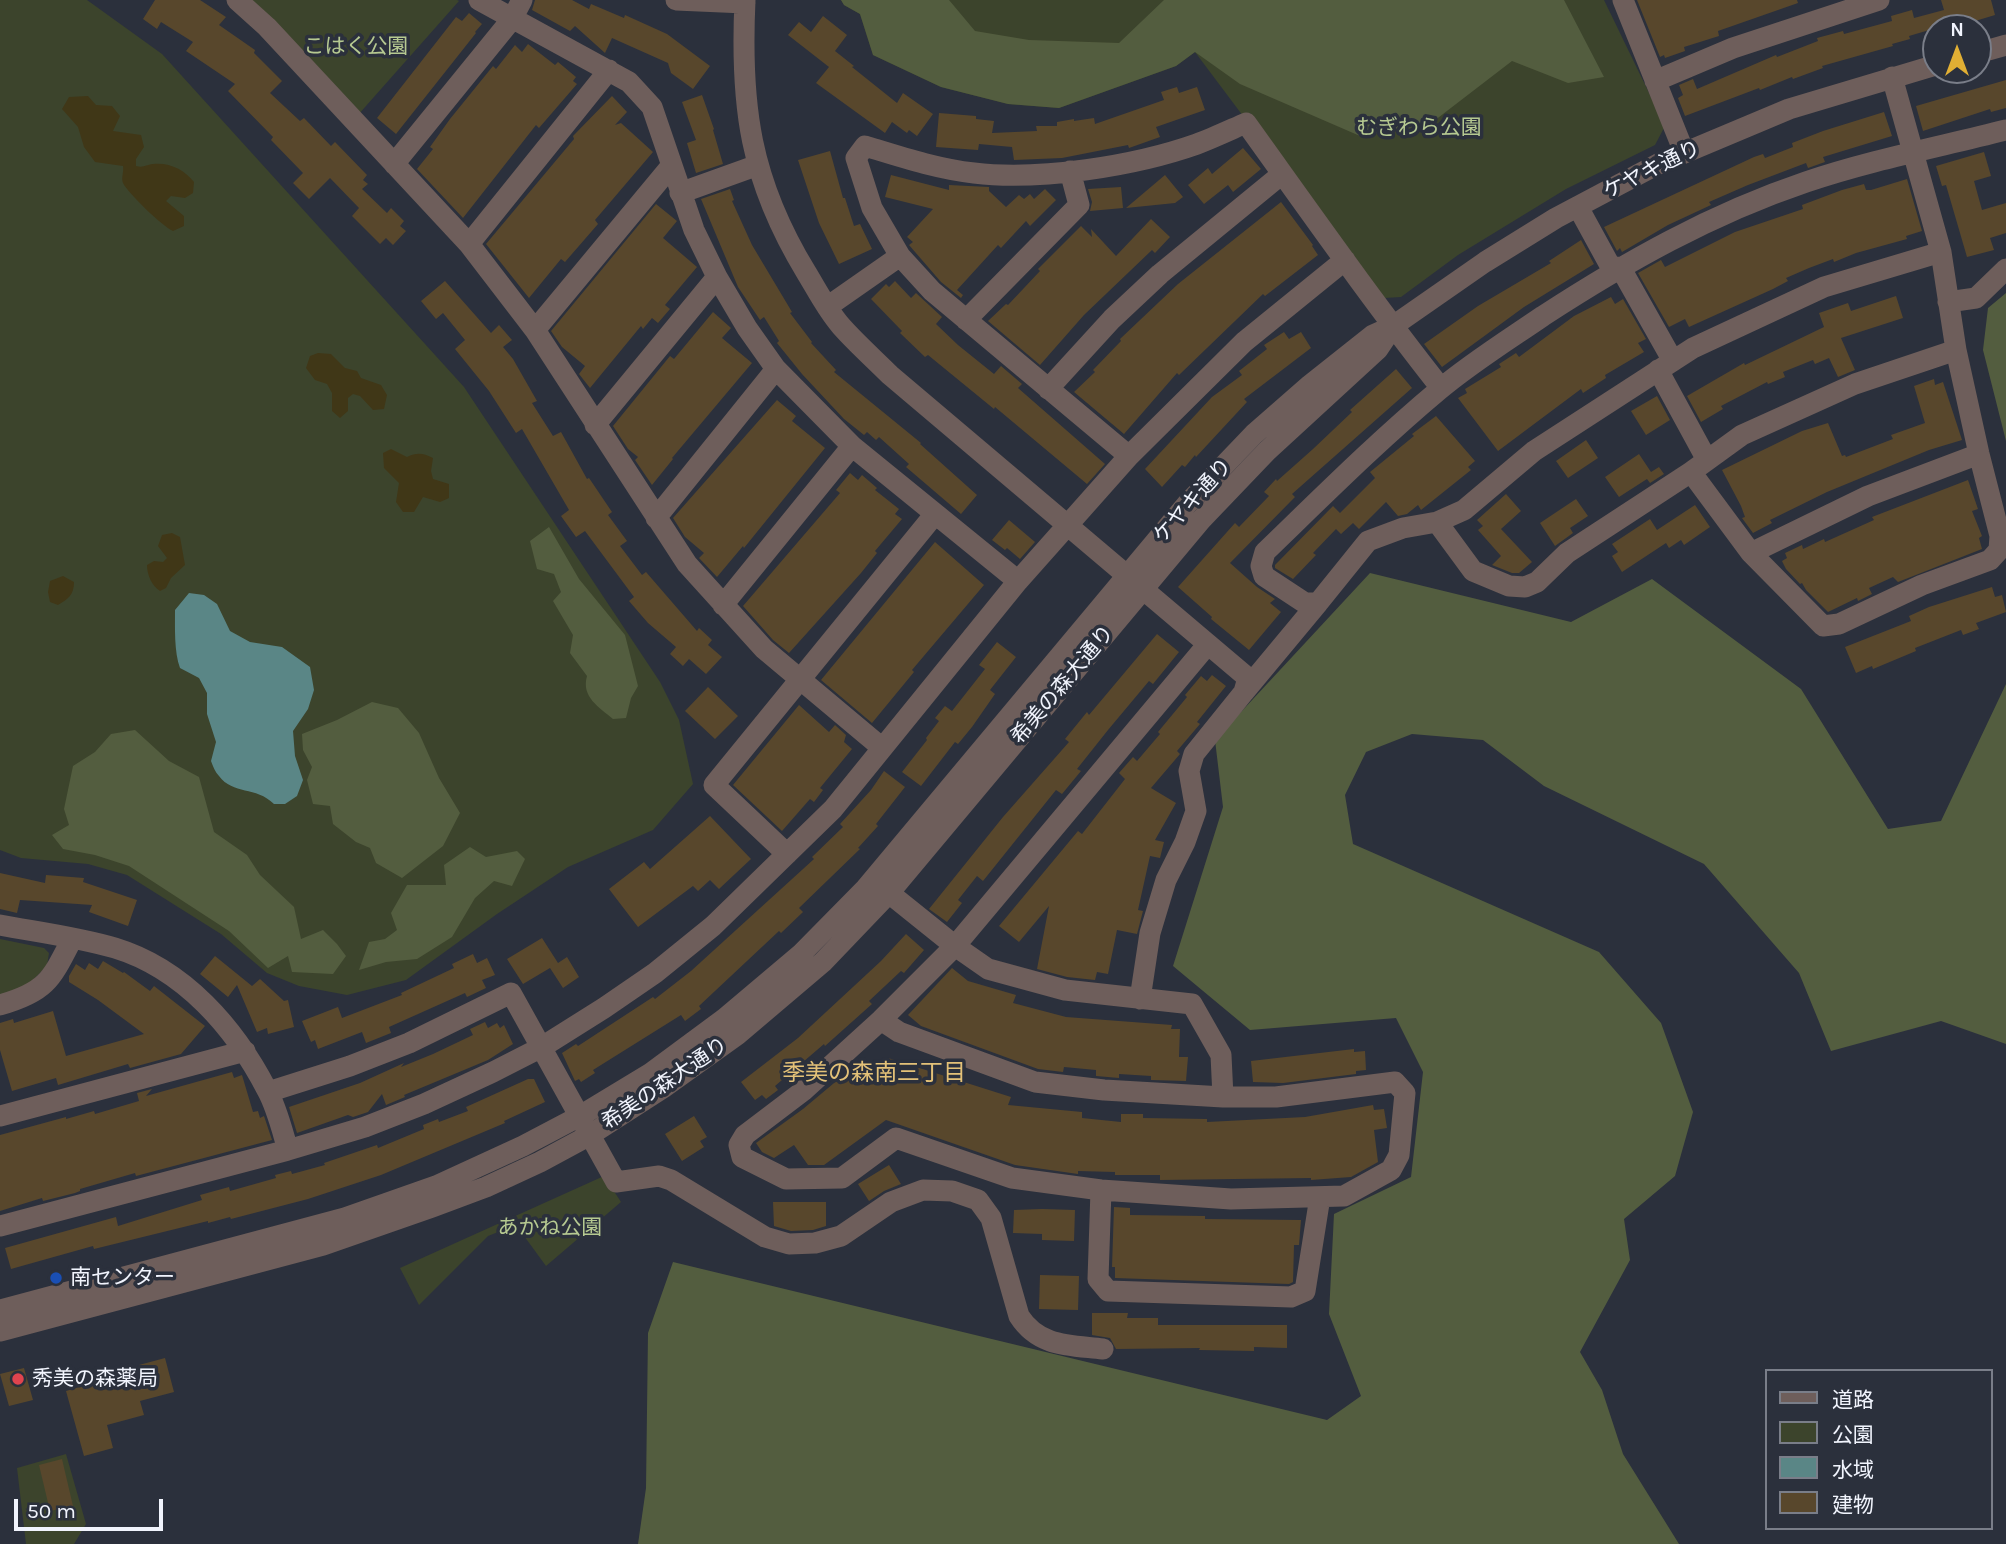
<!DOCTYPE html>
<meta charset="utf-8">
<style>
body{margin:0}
#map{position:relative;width:2006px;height:1544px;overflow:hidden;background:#2b303c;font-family:Karla,"Noto Sans JP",sans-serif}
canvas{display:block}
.legend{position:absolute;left:1765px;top:1369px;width:228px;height:161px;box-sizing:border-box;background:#2b303c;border:2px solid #7a7e89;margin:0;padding:9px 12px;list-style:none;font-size:21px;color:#f1f4fd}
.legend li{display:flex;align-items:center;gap:14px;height:35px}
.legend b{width:35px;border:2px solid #7a7e89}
.north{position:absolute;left:1922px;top:14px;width:70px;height:70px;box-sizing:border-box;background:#2b303c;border:2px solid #7a7e89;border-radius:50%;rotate:0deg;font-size:19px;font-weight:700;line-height:28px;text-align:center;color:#f1f4fd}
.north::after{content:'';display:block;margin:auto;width:24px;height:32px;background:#e1af34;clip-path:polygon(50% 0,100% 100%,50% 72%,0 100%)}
.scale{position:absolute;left:14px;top:1499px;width:149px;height:32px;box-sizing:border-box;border:4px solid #f1f4fd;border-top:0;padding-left:9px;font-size:21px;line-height:24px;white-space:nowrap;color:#f1f4fd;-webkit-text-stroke:5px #2b303c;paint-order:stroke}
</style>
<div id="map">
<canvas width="2006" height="1544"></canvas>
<ul class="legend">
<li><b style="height:9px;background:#6e5e5b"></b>道路</li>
<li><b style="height:19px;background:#3c442c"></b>公園</li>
<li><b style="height:19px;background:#5a8686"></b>水域</li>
<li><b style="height:19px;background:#58472c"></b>建物</li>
</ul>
<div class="north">N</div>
<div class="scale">50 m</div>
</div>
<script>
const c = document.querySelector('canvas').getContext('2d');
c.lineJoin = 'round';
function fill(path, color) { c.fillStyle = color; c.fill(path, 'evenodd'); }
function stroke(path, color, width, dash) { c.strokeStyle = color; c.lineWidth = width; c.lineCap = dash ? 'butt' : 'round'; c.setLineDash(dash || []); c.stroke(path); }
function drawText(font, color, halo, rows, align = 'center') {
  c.font = font + ' Karla,"Noto Sans JP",sans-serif'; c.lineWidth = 7; c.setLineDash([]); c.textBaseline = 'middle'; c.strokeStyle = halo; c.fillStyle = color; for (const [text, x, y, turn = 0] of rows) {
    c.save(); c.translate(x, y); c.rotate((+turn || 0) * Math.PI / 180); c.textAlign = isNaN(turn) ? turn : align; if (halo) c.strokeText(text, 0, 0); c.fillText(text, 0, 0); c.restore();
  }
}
const green = new Path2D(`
 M0 0H87L162 54 464 387 660 682 679 720 693 784 653 830 568 867 497 914 406 980 347 995 299 986 267 973 221 934 127 875 88 864 21 858 0 850Z
 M249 0H457L459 1 358 115Z
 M841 0H1604L1665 126 1655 145 1566 189 1458 255 1401 297 1384 298 1250 113 1243 116 1195 52 1176 66 1059 108 1008 104 941 87 873 55 860 14 844 5Z
 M0 939 44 948 49 953 47 966 23 990 0 996Z
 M604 1176 621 1202 546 1266 516 1225 488 1236 419 1305 400 1268Z
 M66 1454 86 1524 74 1544H26L17 1468Z`);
const forest = new Path2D(`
 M841 0H949L975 31 1029 40 1119 43 1164 0H1564L1604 77 1568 83 1512 61 1430 124 1360 136 1240 84 1195 52 1176 66 1059 108 1008 104 941 87 873 55 860 14 844 5Z
 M2006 293V441L1983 350 1988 308Z
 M549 527 579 579 625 635 638 686 631 698 626 718 613 719C599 707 581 697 587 676L570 653 573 635 553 601 561 592 554 574 537 569 530 541Z
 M1370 573 1571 622 1652 579 1801 689 1888 829 1941 821 2006 684V1044L1941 1021 1831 1051 1799 973 1704 864 1544 786 1483 740 1412 734 1366 752 1345 795 1353 844 1599 952 1661 1023 1693 1112 1675 1176 1624 1219 1630 1260 1580 1352 1602 1390 1623 1454 1679 1544H638L646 1488 648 1333 673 1262 1327 1420 1361 1396 1329 1314 1334 1214 1411 1177 1423 1072 1396 1018 1250 1030 1173 966 1223 807 1215 740Z
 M372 702 398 708 419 733 439 778 460 813 443 846 402 878 376 863 370 848 356 842 333 824 330 806 313 804 307 780 312 767 303 750 302 734 337 720Z
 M135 730 169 761 199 777 214 832 247 855 260 875 294 907 301 939 323 930 337 944 346 956 333 974 292 972 288 956 268 968 229 931 129 866 95 855 63 849 52 835 69 825 64 809 73 766 95 752 111 734Z
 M470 847 486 857 517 851 525 859 512 886 494 881 475 898 452 937 417 959 386 962 359 970 369 942 385 939 397 930 391 913 407 885H446L444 865Z`);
const sand = new Path2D(`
 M88 96 96 105 112 106 120 116 113 131 141 135 144 147 136 159V166C144 168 145 165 153 164 169 162 185 170 194 182L193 193 185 198 171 196 166 201 184 216V226L173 231C162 226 128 193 123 183 121 178 124 172 123 166L95 162 84 147 78 127 62 109 69 97Z
 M318 353 331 354 345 368 357 371 361 378 381 385 387 395 384 409 373 410 360 396 353 394 348 398V411L340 418 332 411V393L327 384 315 380 306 368 310 356Z
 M391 449 407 457C417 452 423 453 433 458L431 471 433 479 449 484V498L440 502 423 497 414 512H403L396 502 399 483 384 468 383 453Z
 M172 533 180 537 185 565 171 578 166 588 160 591C152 586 147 575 147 565L154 561 163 562 167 558 158 546 162 535Z
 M63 576 74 582C74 595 68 599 58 605L50 602 48 592 50 581Z`);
const water = new Path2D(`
 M189 593 204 595 217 604 230 631 250 642 282 647 310 667 314 690 308 709 293 731 295 756 303 780 297 796 285 804H274C256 786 233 795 219 776 215 772 213 766 211 761L216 742 207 714V693L199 678 180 668C174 652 175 628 175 610Z`);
const building = new Path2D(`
 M155 0H200L226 17 219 25 255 50 254 53 282 81 270 93 300 121 304 118 331 146 335 142 367 175 363 180 368 184 362 189 387 213 391 208 404 221 400 226 406 231 393 245 386 238 380 244 352 216 359 208 330 178 309 199 293 183 303 173 271 140 273 137 228 91 235 84 186 51 193 42 161 22 157 29 143 19Z
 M535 0H572L589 9 591 4 624 18 625 15 667 34 710 66 693 89 671 73 668 63 612 38 605 53 575 26 570 31 532 10Z
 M1637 0H1797L1798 3 1718 31 1719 36 1684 47 1685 51 1665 58 1664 55 1660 57Z
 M1941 0H1991L1995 15 1952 28H1936L1909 36 1910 39 1892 44 1893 46 1822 66 1823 68 1793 79 1792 77 1760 90 1759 88 1685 116 1678 98 1683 95 1679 85 1693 79 1697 89 1776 55 1777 57 1818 41 1817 38 1843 31 1844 34 1892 21 1891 16 1912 10 1914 18 1944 10Z
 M469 13 482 24 475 32 476 33 396 134 377 118 456 17 462 21Z
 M823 16 847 35 835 51 854 66 852 67 897 103 903 93 933 114 917 136 909 130 907 133 892 122 885 133 816 83 829 67 788 35 799 22 811 32Z
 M528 44 555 65 558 62 576 77 573 81 577 84 539 128 536 125 463 218 417 169 433 149 430 147 450 119 493 66 496 69 515 45 522 52Z
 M2006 80V108L1991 112 1990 109 1923 131 1916 106Z
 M1177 87 1179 93 1197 87 1205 110 1156 127 1160 137 1129 148 1128 145 1062 158 1014 160 1012 147 979 144 978 150 936 147 939 113 976 116V119L994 121 992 133 1037 131 1036 126H1057V122L1074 119V121L1094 118 1095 124 1164 100 1161 92Z
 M702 95 714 129 713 130 723 164 696 173 687 143 696 140 682 102Z
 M612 96 627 112 615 125 621 123 653 152 601 213 595 220 598 224 565 262 561 259 529 298 486 244 574 139 573 136Z
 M1884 112 1892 136 1823 157 1825 162 1808 168 1806 163 1748 185 1709 202 1711 205 1668 225 1622 252 1620 248 1617 251 1604 227 1754 157 1763 154 1765 158 1793 147 1792 143 1823 131Z
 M1243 148 1261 169 1233 192 1228 185 1204 204 1188 185 1208 168 1212 174Z
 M830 151 843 198H845L854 226 860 224 872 249 839 264 819 223 798 160Z
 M1984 152 1991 176 1974 181 1982 210 2006 203V233L1990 238 1994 250 1967 257 1946 185 1942 186 1936 166Z
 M891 175 949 190V185L989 187V191L1006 207 1019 195 1024 199 1030 194 1034 199 1045 189 1056 200 1030 226 1026 221 1001 248 998 245 957 290 963 295 961 298 941 282 909 245 913 242 907 237 933 209 885 197Z
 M1165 175 1183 197 1175 203 1126 208Z
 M1907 179 1922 231 1906 236 1907 239 1856 253 1834 262 1833 259 1809 268 1786 278 1788 281 1773 289 1689 327 1685 319 1669 327 1638 273 1661 260 1665 267 1735 232 1803 209 1802 205 1842 190 1864 184 1866 190H1871Z
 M1121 187 1123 208 1090 211 1092 202 1088 189Z
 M730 189 734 200 732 201 752 245 792 312 790 313 812 342 811 343 836 370 834 372 921 443 920 444 977 495 961 514 906 467 909 464 879 437 876 440 867 432 864 435 844 419 802 374 777 343 779 341 764 317 760 320 738 287 701 199Z
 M1281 202 1313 245 1312 246 1318 255 1265 296 1263 294 1179 375 1177 373 1124 434 1074 392 1095 372 1093 370 1121 341 1120 339 1178 284Z
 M656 204 677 221 663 238 697 267 665 305 670 309 658 323 652 318 643 329 641 326 590 388 579 374 585 366 562 347 551 331Z
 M1151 219 1170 237 1155 253 1152 250 1084 315 1040 365 988 321 1006 304 1008 305 1040 271 1038 269 1081 226 1092 237 1091 229 1116 256Z
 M1581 240 1594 264 1524 307 1442 367 1424 344 1478 306 1551 263 1549 261Z
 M445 281 491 333 499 325 512 340 503 347 513 359 537 401 532 403 553 436 561 432 587 479 589 478 612 512 608 515 627 541 620 546 642 575 646 572 697 631 699 628 712 640 708 645 722 657 706 674 689 659 683 666 670 654 676 647 648 623 629 601 634 597 585 531 576 537 561 516 569 510 522 429 516 433 489 391 455 349 465 340 443 313 436 319 421 301Z
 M895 281 911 298 916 293 942 317 936 324 958 345 994 374 1001 366 1022 384 1018 388 1105 464 1087 484 995 407 994 409 928 355 925 357 900 333 902 331 871 299 886 284 889 287Z
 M1896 296 1903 318 1841 338 1855 370 1838 377 1829 358 1815 364 1813 360 1783 372 1785 377 1768 384 1767 382 1721 406 1723 409 1701 422 1687 396 1744 363 1745 365 1824 327 1819 313 1848 303 1851 311Z
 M1611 297 1615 304 1623 299 1646 339 1638 343 1644 352 1605 375 1606 378 1583 393 1581 389 1498 451 1458 398 1467 393 1465 389 1501 367 1499 364 1516 353 1519 357 1574 316Z
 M713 312 731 328 722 338 752 363 672 458 673 459 652 485 635 460 638 457 628 449 613 426 670 356 674 359Z
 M1284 332 1289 339 1301 332 1311 348 1244 399 1247 402 1196 457 1195 455 1185 467 1182 465 1162 487 1145 469 1212 397 1242 375 1239 371 1267 349 1264 345Z
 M1396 369 1412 388 1292 494 1295 497 1230 563 1257 587 1275 599 1270 603 1281 612 1249 650 1211 619 1212 617 1178 587 1235 523 1239 527 1269 496 1264 492 1276 479 1277 481 1313 449 1352 412 1350 410Z
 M1934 379 1935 385 1943 382 1962 440 1929 450 1827 492 1770 520 1772 523 1753 533 1742 518 1745 517 1741 506 1722 470 1802 431 1828 423 1842 456 1845 455 1846 457 1893 439 1891 435 1925 423 1914 386Z
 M1657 396 1670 420 1646 435 1631 411Z
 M777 400 796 416 792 421 825 448 744 548 743 546 717 577 699 558 704 553 685 537 673 518Z
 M1436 416 1475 461 1468 467 1471 470 1421 510 1418 505 1407 514 1398 516 1386 502 1359 529 1353 523 1341 534 1336 529 1313 553 1316 555 1293 579 1275 568V565L1333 506 1340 513 1375 478 1370 472 1414 436 1412 434Z
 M1586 440 1598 458 1568 478 1556 461Z
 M1639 454 1651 472 1659 467 1664 474 1650 483 1647 479 1619 497 1605 477Z
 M850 473 858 480 862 475 877 488 875 490 899 509 895 514 902 519 875 551 877 553 861 573 789 653 773 640 743 606 840 493 836 490Z
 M1968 480 1978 509 1972 511 1982 536 1979 538 1982 549 1898 582 1893 577 1869 588 1872 594 1858 601 1857 598 1828 612 1806 590 1802 583 1800 584 1786 569 1782 561 1787 558 1785 553 1802 545 1803 549 1824 539 1825 542 1874 520 1872 517Z
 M1506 494 1521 511 1501 529 1532 562 1519 573H1512L1492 565 1501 556 1478 530 1483 526 1477 520Z
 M1576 499 1588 516 1570 528 1573 533 1555 546 1540 523Z
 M1695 505 1710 527 1684 545 1681 540 1669 548 1666 543 1622 572 1612 556 1618 552 1612 544 1650 519 1657 530Z
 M1009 520 1035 542 1020 559 1007 548 1005 550 992 540Z
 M935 542 984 585 912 670 914 672 872 723 821 680Z
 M1992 587 1995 597 2002 595 2006 612 1976 623 1979 629 1963 635 1961 630 1915 648 1916 651 1873 669 1872 666 1856 673 1845 647 1911 621 1909 616 1929 607Z
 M1157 634 1179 652 1153 684 1149 681 1108 730 1077 769 1081 771 1062 794 1056 790 983 881 977 876 958 900 962 903 947 922 929 909 1003 817 1069 742 1065 739 1087 712 1089 715Z
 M997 642 1016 657 990 690 995 694 972 727 958 744 955 742 921 786 902 772 927 740 926 738 939 721 935 718 945 706 952 711 985 669 979 665Z
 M1212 675 1226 686 1197 722 1200 724 1177 751 1180 754 1151 788 1176 803 1155 840 1164 842 1160 858 1150 856 1138 910 1143 911 1137 934 1117 930 1108 974 1097 972 1095 980 1067 977 1037 969 1049 906 1019 942 999 926 1078 831 1082 834 1125 779 1119 773 1133 757 1137 761 1160 734 1158 732 1187 697 1185 695 1201 676 1207 681Z
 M708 687 738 716 715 739 685 711Z
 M799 705 829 732 835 725 846 735 844 742 852 749 820 788 823 790 814 802 810 799 782 831 733 785Z
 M884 771 905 787 876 824 878 826 858 848 860 849 799 908 803 912 781 933 779 931 699 1006 701 1009 685 1021 681 1015 593 1070 595 1073 581 1082 579 1079 575 1081 562 1053 576 1044 578 1046 653 997 655 999 691 971 814 859 812 857 843 827 840 824 871 790Z
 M710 816 751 859 719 889 710 880 698 891 693 886 638 927 609 889 644 862 650 869Z
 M0 873 45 883 46 875 84 878 83 882 137 900 128 926 89 912 92 905 20 900 17 913 0 909Z
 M906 934 924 950 904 973 901 971 869 1001 872 1004 825 1046 824 1044 775 1086 778 1090 766 1099 762 1095 755 1100 741 1082 798 1038 881 961Z
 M542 938 558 963 567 957 579 977 563 988 550 968 523 984 507 959Z
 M473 954 477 963 487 958 495 975 482 980 486 988 467 997 465 993 389 1027 391 1033 366 1043 362 1032 318 1049 315 1040 311 1042 302 1021 338 1007 342 1018 402 995 401 993 454 968 452 964Z
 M215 956 252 986 260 979 284 1001 288 1000 294 1027 268 1034 267 1028 257 1032 237 985 228 997 200 974Z
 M103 961 123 973 124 972 150 991 154 986 205 1026 181 1054 130 1068 128 1064 58 1085 56 1078 12 1091 0 1050V1023L13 1019 14 1023 53 1011 66 1056 144 1034 98 1000 69 982V976L76 964 85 970 89 963 98 969Z
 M952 968 968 981 1016 995 1013 1003 1066 1017 1172 1025 1171 1029H1180L1179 1057H1188L1186 1081 1151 1080V1076L1119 1074V1078L1096 1076V1070L1064 1067 1063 1072 1038 1069 921 1026 908 1015Z
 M485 1022 488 1028 497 1023 500 1028 504 1025 513 1044 488 1060 404 1095 405 1097 386 1105 382 1094 368 1112 353 1117 348 1115 297 1133 289 1107 360 1083 404 1063 401 1067 433 1054 473 1035 470 1029Z
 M1354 1049V1052L1365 1051 1366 1070 1356 1071V1074L1283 1083 1253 1082 1251 1061Z
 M864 1058 882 1078 888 1058 1011 1097 1008 1105 1082 1112V1118L1121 1122V1114H1143V1118L1207 1119V1122L1305 1117 1373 1105 1374 1110 1384 1109 1387 1128 1374 1130 1378 1162 1351 1177 1311 1180V1178L1160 1180V1175H1115V1172L1078 1171V1174L1015 1165 886 1120 824 1165H808L794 1145 774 1158 762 1152 756 1143 803 1109Z
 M232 1072 234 1078 242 1075 253 1112 258 1111 260 1118 264 1116 272 1140 136 1176 135 1173 80 1189V1191L75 1193 43 1201 42 1198 0 1211V1135L66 1117V1119L94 1111 95 1114 139 1101 137 1093 152 1089 146 1096Z
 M528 1079H534L545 1102 504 1121 505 1123 381 1175 308 1199 231 1219 230 1217 208 1223V1221L94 1249 93 1246 11 1269 5 1248 116 1217 118 1226 202 1200 200 1195 229 1187 230 1191 276 1178 275 1175 291 1171 292 1174 325 1165 324 1163 377 1145 378 1148 424 1129 423 1125 438 1119 439 1122 468 1111 466 1107Z
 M694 1116 707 1137 700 1141 704 1147 682 1161 665 1134Z
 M889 1165 901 1184 884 1191 869 1201 858 1184Z
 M773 1202H826V1226L813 1230 791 1231 774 1226Z
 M1114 1207 1130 1208V1215L1205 1216V1219L1301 1220 1299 1245H1294L1293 1282 1289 1284 1115 1278V1267H1112Z
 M1042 1209 1075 1210 1074 1241 1042 1240V1234L1013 1233 1014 1210Z
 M1040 1275 1079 1276 1078 1310 1039 1309Z
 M1092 1313H1128L1127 1318H1158V1325H1287V1348L1254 1347V1351L1199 1350 1200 1348 1116 1349 1110 1338 1092 1335Z
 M165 1358 174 1392 140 1401 144 1415 107 1425 113 1448 84 1456 66 1391 140 1369 139 1365Z
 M24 1368 33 1400 9 1406 0 1374Z
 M62 1459 73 1506 50 1511 39 1465Z`);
const minor = new Path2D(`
 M237 0 267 27 469 244 535 330 687 564 764 649 881 747
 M676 0 745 3
 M745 0C740 106 750 180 806 272 817 290 827 310 841 326 856 343 874 359 890 375L1248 678 1244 692 1194 754 1189 771 1196 811 1185 842 1166 880 1150 933 1140 999
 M1623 0 1684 152
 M1978 53 2006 45
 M1655 81 1733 48 1879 0
 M394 164 512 19 522 0
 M680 193 758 165
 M1578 207 1613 271
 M469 244 609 70
 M1941 252 1824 287 1693 348 1534 451 1464 510 1437 522 1403 528 1368 541 1318 603H1305L1264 576 1261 566 1265 552C1322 497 1378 441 1439 390 1471 363 1508 340 1543 316 1626 262 1711 214 1806 182 1871 160 1939 147 2006 130
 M1345 260 1244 342 1129 456 932 291 900 256 872 208 856 158 865 146C901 157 937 169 974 173 1039 181 1135 166 1197 144 1213 138 1230 130 1246 123 1310 212 1373 302 1441 388
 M1620 267 1673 361
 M1948 302 1976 298 2006 269
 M827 307 900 256
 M966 320 1079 205 1070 171
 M535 330 672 165
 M1658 370 1707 460
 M1048 389 1112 319 1160 274 1282 174
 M595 425 717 277
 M1691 472 1751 553 1823 626 1839 624 1922 585 1990 560 1999 550 2000 536 1979 454 1956 350 1941 252 1892 77
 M656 518 776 369
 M1437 522 1473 571 1509 586 1525 587 1537 582 1567 553 1691 472 1742 435 1855 384 1956 350
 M1751 553 1868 496 1979 454
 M1018 581 1129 456
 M723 605 852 446
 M1244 692 1318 603
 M787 854 714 785 935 514
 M889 893 955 946 988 969 1065 990 1192 1004 1221 1055 1223 1097
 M0 925C38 932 78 937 115 948 184 969 235 1028 267 1090 277 1108 282 1130 288 1150
 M0 1005C46 992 51 980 72 939
 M881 1020 899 1032 1035 1082 1104 1090 1223 1097H1276L1395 1082 1405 1093 1399 1155 1391 1170 1344 1196 1231 1199 1101 1190 1012 1178 896 1138 842 1178 786 1179 742 1157 739 1145 745 1135 803 1091 881 1020 955 946 1208 644
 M268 1092 350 1066 409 1043 511 993 616 1182 659 1176 671 1180 765 1237 789 1244 815 1243 841 1236 891 1202 923 1190 952 1191 978 1200 991 1218 1019 1316C1039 1347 1069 1345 1103 1349
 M0 1116 245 1051
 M1101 1190 1098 1279 1108 1291 1291 1297 1305 1291 1320 1197
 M0 1226 288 1150 365 1127 424 1104 493 1072 542 1047 604 1008 655 973 713 926 833 809 1018 581 852 446 776 369 747 328 717 277 694 230 652 107 629 82 479 0
 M0 1310 345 1218 436 1186 523 1146 580 1116 651 1073 724 1019 801 954 866 888 1187 504 1254 434 1310 385 1373 335 1393 326 1485 262 1556 218 1658 164 1789 109 1936 65
 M0 1331 323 1245 432 1207 486 1187 540 1162 590 1135 663 1088 737 1035 823 962 889 893 1201 520 1267 451 1378 349 1388 334`);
const markers = [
 [56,1278,7,"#1a4fb4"],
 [18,1379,7,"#e0444e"]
];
const parkNames = [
 ["こはく公園",356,47],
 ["むぎわら公園",1419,128],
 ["あかね公園",550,1228]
];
const streetNames = [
 ["ケヤキ通り",1652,170,-26],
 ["ケヤキ通り",1193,501,-48],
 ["希美の森大通り",1063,685,-50],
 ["希美の森大通り",665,1084,-34]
];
const poiNames = [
 ["南センター",70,1278],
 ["秀美の森薬局",32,1379]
];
const neighbourhoodNames = [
 ["季美の森南三丁目",874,1073]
];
fill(green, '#3c442c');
fill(forest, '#535d3f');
fill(sand, '#403717');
fill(water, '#5a8686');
fill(building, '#58472c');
stroke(minor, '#6e5e5b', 21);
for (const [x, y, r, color] of markers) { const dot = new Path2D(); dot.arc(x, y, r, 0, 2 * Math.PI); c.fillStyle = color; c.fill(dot); stroke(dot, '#2b303c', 2.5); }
drawText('21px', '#b6c991', '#2b303c', parkNames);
drawText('21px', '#f1f4fd', '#2b303c', streetNames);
drawText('21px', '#f1f4fd', '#2b303c', poiNames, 'left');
drawText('23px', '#e3c178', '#2b303c', neighbourhoodNames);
</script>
